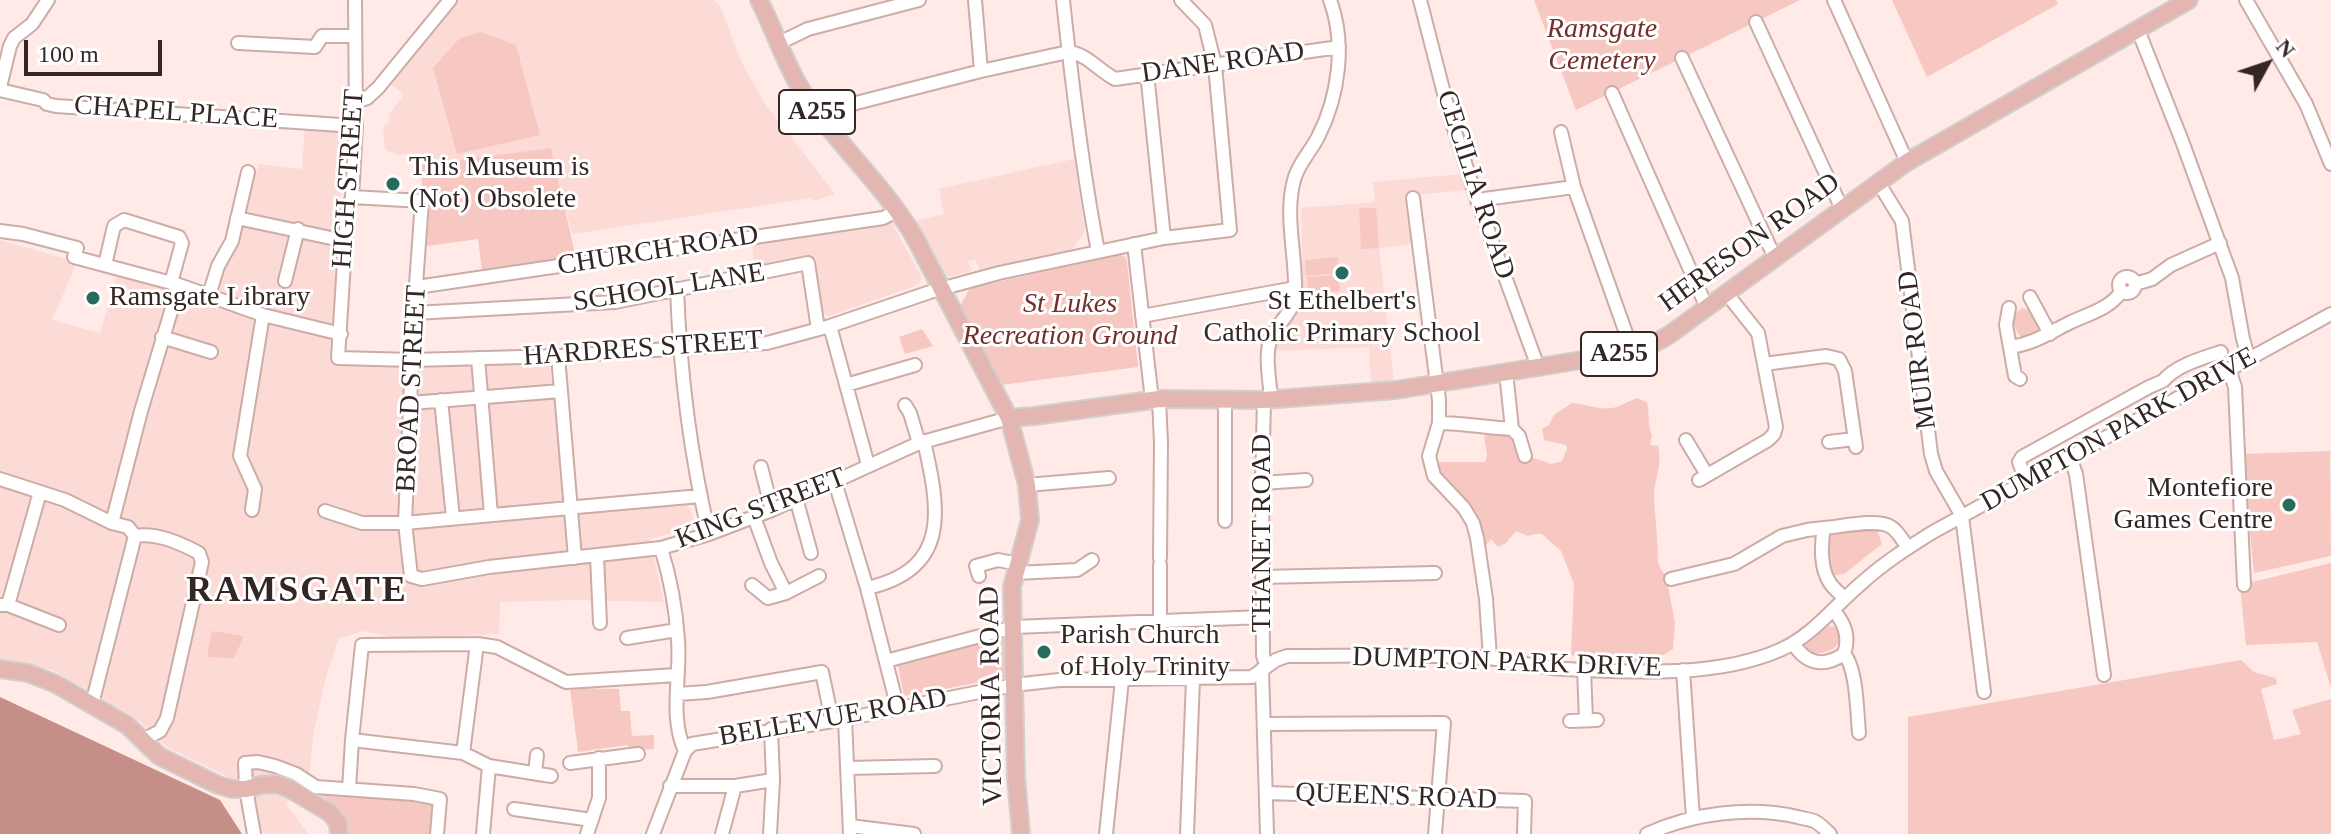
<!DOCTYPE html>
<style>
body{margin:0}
#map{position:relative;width:2331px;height:834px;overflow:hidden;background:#ffeae7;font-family:Georgia,serif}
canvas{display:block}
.north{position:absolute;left:2227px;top:24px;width:80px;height:80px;-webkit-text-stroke:6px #fff;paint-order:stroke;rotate:50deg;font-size:22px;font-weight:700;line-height:32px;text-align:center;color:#332625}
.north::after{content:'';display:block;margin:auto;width:28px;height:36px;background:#332625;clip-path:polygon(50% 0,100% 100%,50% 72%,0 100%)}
.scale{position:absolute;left:24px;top:40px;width:138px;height:36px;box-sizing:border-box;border:4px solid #332625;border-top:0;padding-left:10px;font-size:24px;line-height:28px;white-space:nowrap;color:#332625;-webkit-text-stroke:6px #fff;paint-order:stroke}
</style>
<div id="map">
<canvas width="2331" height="834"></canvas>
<div class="north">N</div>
<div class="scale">100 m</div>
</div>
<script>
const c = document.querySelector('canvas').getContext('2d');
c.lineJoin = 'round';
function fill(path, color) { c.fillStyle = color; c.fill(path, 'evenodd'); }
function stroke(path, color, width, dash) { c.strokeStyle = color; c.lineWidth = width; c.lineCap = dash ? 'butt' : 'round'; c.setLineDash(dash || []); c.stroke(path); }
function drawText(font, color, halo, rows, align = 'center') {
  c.font = font + ' Georgia,serif'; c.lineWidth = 6; c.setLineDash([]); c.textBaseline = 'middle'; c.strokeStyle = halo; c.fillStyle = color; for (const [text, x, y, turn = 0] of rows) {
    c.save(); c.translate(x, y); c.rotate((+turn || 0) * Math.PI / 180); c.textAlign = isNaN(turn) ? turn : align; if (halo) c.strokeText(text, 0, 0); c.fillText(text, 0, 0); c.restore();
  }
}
const built = new Path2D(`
 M456 0H714L720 6 740 59 763 101 835 194 814 201 812 198 572 234 551 148 420 165 413 153 398 155 385 150 383 126 388 124 389 114 404 95 391 84Z
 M305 125 345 127 330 359 415 365 549 358 565 510 686 499 696 526 650 539 664 602 576 600 500 602 499 634 403 640 364 631 339 638 326 677 314 731 309 774 286 804 308 834H264L254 813 253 800 227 776 167 747 136 718 53 670 0 659V240L77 262 52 320 100 333 118 273 207 295 237 226 259 164 302 169Z
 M1074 159 1085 231 1073 249 979 270 976 260 968 261 972 271 948 277 938 266 916 221 944 214 939 189Z
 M1463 174 1468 190 1404 196 1411 244 1379 248 1394 382 1371 385 1369 347 1274 351 1275 343 1303 299 1301 208 1375 202 1373 182Z
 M891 221 921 276 920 282 915 286 829 316 821 312 815 258 756 270 751 242Z`);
const green = new Path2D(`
 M1534 0H1800L1576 110Z
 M1892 0H2056L2058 4 1927 77Z
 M481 32 516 45 540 135 457 154 433 68 460 38Z
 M551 148 576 258 482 270 478 239 427 246 430 196 423 195 420 165Z
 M1359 208H1376L1379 248 1361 249Z
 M1120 255 1125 257 1127 262 1138 367 1001 385 959 308 970 288Z
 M1338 257 1339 273 1306 276 1305 260Z
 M1339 275 1340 291 1308 294 1307 277Z
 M2022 308 2033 311 2043 331 2025 339C2017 336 2012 324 2013 315Z
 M922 329 933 346 905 354 899 337Z
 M1637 398 1647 402C1650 413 1647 426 1652 435L1650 445 1658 446C1663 466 1654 478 1654 497 1655 519 1658 540 1658 562L1661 570 1666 575 1675 623 1673 649 1647 665 1635 664 1616 659 1584 660 1571 655 1574 584 1561 551 1542 534H1534L1528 536 1516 531 1506 543 1498 547 1491 539 1482 550 1465 518 1457 513 1452 501 1438 491 1441 488 1434 462H1485L1487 455 1484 436C1493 433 1508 435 1517 441 1522 445 1525 454 1531 457 1537 460 1545 461 1551 464L1562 461 1567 449 1566 445 1544 440 1542 429 1549 425 1554 415 1572 403C1584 404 1601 410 1612 408 1620 407 1628 401 1637 398Z
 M2330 451 2331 556 2254 573 2242 454Z
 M1876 527 1882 544 1844 574 1831 576C1822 526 1830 530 1876 527Z
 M2331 563V688L2317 642 2246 645 2240 585Z
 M1828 626 1837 627C1845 651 1827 652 1809 655L1805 644Z
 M212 631 244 636 234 658 207 657Z
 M1001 637 1006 643V675L1004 678 904 696 898 666Z
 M2241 660 2254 672 2276 678 2277 684 2261 689 2274 740 2301 734 2292 710 2331 699V834H1908V717Z
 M570 688 619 689 621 711H630L632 736 654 735V749L631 750 627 745 578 752Z
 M311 789 335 795 340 792 437 802 432 834H347C347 812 328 799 311 789Z`);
const water = new Path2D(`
 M0 697 220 800 242 834H0Z`);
const minor = new Path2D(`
 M355 0 356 126 352 197 347 214 338 358 413 360 558 356 767 343 830 326 933 291 999 273 1164 238 1230 230 1215 65 1205 25 1181 0
 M975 0 981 71
 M1063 0C1072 84 1082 169 1098 251
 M1420 0 1449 113 1477 200 1538 367
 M1834 0 1907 162
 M2246 0 2306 104 2331 164
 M1756 22 1842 209
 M2138 30 2182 141 2232 278 2243 339 2249 359
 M238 43 315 47 322 36H355
 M777 44 808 29 919 0
 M1682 58 1775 258
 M1147 73 1164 238
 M0 87 10 46 14 38 32 24 48 0
 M0 90 43 100 47 104 56 106 356 126
 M1612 93 1707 308
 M356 102 367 98 378 88 450 0
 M821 117 856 103 981 71 1068 52C1086 53 1099 71 1115 79L1339 47
 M1561 132 1574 187 1632 350
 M1878 182 1902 221 1931 454 1936 471 1962 516 1984 692
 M352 197 422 201 414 313 405 523 411 576 422 579 489 567 661 548 709 534 772 510 919 443 1009 418
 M1413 198 1439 400V423L1429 456 1434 476 1464 508 1473 523 1477 538 1486 599 1490 658
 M1477 200 1574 187
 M237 218 345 241
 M0 231 23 234 77 248 74 257 179 285 263 315 341 334
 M1134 244 1152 400
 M105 265 114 226 124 220 179 237 182 243 171 283
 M2119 285a8 8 0 1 1 16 0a8 8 0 1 1-16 0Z
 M285 281 298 229
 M2135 284 2152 279 2171 265 2220 243
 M417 287 883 218 897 211
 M677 289C680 371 690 454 709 534
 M209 295 218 266 232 241 248 172
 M2030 297 2050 334
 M2009 308 2006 325 2015 376 2020 379
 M414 313 615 302 808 263 818 329
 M1142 316 1295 288
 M830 326 868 465
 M162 337 211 352
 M2010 347C2033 344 2049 333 2069 323 2089 313 2107 311 2122 291
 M558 356 575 558
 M478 358 491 515
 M1764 364 1826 356 1839 359 1845 371 1856 447
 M2229 369 2235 387 2244 585
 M1506 372 1512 429 1519 436 1525 456
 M846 385 915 365
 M1159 399 1161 443 1160 558
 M1225 399V521
 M1271 399C1270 381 1264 355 1271 338 1277 324 1293 312 1295 296 1297 258 1284 217 1294 180 1298 164 1311 151 1318 137 1339 96 1346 43 1330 0
 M441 400 453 518
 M1264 400 1262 483 1263 656 1267 666
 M411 403 561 391
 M905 405 910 413 919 443
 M1439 423C1464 423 1487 428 1512 429
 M1686 440 1707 475
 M1829 442 1854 439
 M2070 457 2076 474 2104 675
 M761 467 772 510
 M0 479 65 500 112 523 128 527 135 536
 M1699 480 1768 440 1774 434 1776 427 1758 333 1727 294
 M2026 481 2019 462 2022 457 2149 387 2163 381C2175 366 2202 358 2221 352
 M835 482 867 588 898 709
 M1262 483 1306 480
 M1027 485 1109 478
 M796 498 811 553
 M577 507 700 496
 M252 510 255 489 240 456 263 315
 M325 511 362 523H405L570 508
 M754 517 771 563 786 593
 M112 523 141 411 179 285
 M135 536C156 532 180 543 199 553L202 562 167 718 160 731 141 741
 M661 548C670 577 676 609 678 640 681 676 669 717 685 751
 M597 556 600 623
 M1016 573 1077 570 1092 560
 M979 576 976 566 998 560 1019 564
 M1262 577 1435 573
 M1671 579 1734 564 1782 536 1807 530 1824 528
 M752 585 768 598 786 593 819 576
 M867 588C952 569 939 508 924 441
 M1845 598C1840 594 1834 589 1830 583 1820 569 1821 544 1824 528 1840 527 1878 518 1891 527 1898 531 1903 541 1908 548
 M1 605H8L59 625
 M8 605 40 492
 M1160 621V565
 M627 638 677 630
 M1793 643C1806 664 1823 668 1844 654 1850 637 1845 623 1833 610
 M1844 654C1857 668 1857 713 1859 733
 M886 661 1014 627 1263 617
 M1262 669 1267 834
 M1584 669 1586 720
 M1683 670 1693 818
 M677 694 707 692 822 672 832 720
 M92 704 135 536
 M845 719 850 834
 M1570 721 1597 720
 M1264 724 1444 723 1435 834
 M352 740 463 753 489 766 551 776
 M463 753 477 644
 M570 763 638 754
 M848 768 935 766
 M535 773 537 755
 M670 786H735L773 780
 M349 789 352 740 362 645 477 644 497 647 566 682 677 675
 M1266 793 1525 801 1524 834
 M514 809 592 820
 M850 826 914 834
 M254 834 246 789 245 763 258 762 275 766 296 774 316 787 414 794 440 799 437 834
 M483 834 489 766
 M587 834 599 798V758
 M653 834 685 751 692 744 845 719 1014 685 1059 680 1252 677 1276 660 1287 656C1354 656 1420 654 1487 658 1513 660 1539 668 1565 669 1634 672 1716 678 1780 650 1814 635 1836 604 1864 581 1885 562 1909 547 1933 532L2331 314
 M722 834 735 786
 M770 834 773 780 771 729
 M1106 834 1122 680
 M1187 834 1193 679
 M1647 834C1693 813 1749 806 1798 817 1804 819 1811 819 1816 822 1821 825 1826 830 1830 834`);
const major = new Path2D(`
 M759 0C776 33 786 68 808 100 840 147 884 186 914 236L1009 418 1027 485 1030 520 1012 587 1016 777 1021 834
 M1009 418 1034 416 1159 399 1264 400 1396 390 1619 354 1653 344 1669 335 1907 162 2189 0
 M0 669 28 673 56 684 127 725 159 756 218 785 232 789H246L261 785 277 784 290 789 330 813 338 823 339 834`);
const markers = [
 [393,184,8,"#276b5d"],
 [1342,273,8,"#276b5d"],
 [93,298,8,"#276b5d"],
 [2289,505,8,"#276b5d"],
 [1044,652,8,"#276b5d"]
];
const shields = [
 [817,112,76],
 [1619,354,76]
];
const shieldNames = [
 ["A255",817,112],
 ["A255",1619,354]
];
const parkNames = [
 ["Ramsgate",1602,30],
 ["Cemetery",1602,62],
 ["St Lukes",1070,305],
 ["Recreation Ground",1070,337]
];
const streetNames = [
 ["DANE ROAD",1223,63,-8],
 ["CHAPEL PLACE",176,113,4],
 ["HIGH STREET",349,179,-86],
 ["CECILIA ROAD",1475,185,72],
 ["HERESON ROAD",1750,243,-36],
 ["CHURCH ROAD",658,251,-9],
 ["SCHOOL LANE",669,288,-9],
 ["HARDRES STREET",643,349,-4],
 ["MUIR ROAD",1918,350,-97],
 ["BROAD STREET",412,389,-87],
 ["DUMPTON PARK DRIVE",2119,430,-29],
 ["KING STREET",761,509,-21],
 ["THANET ROAD",1263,533,-90],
 ["DUMPTON PARK DRIVE",1507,663,2],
 ["VICTORIA ROAD",992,696,-91],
 ["BELLEVUE ROAD",833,718,-10],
 ["QUEEN'S ROAD",1396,797,2]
];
const poiNames = [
 ["This Museum is",409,168],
 ["(Not) Obsolete",409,200],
 ["Ramsgate Library",109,298],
 ["St Ethelbert's",1342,302,"center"],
 ["Catholic Primary School",1342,334,"center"],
 ["Montefiore",2273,489,"right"],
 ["Games Centre",2273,521,"right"],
 ["Parish Church",1060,636],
 ["of Holy Trinity",1060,668]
];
const districtNames = [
 ["RAMSGATE",297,592]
];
fill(built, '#fcdad5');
fill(green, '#f6c8c1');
fill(water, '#c58f88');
stroke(minor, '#ccaca7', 16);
stroke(major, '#d2cfcf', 20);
stroke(minor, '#fff', 12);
stroke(major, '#e3b6b1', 16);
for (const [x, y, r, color] of markers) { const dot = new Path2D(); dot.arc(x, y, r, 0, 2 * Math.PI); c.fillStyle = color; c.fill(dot); stroke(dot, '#fff', 3); }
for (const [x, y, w] of shields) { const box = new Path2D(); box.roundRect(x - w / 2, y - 22, w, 44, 6); c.fillStyle = '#fff'; c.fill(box); stroke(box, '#332625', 2); }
drawText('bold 26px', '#332625', null, shieldNames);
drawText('italic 28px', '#732f29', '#fff', parkNames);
drawText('28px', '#332625', '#fff', streetNames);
drawText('28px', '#332625', '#fff', poiNames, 'left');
c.letterSpacing = '2px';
drawText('bold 36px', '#332625', '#fff', districtNames);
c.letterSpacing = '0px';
</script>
